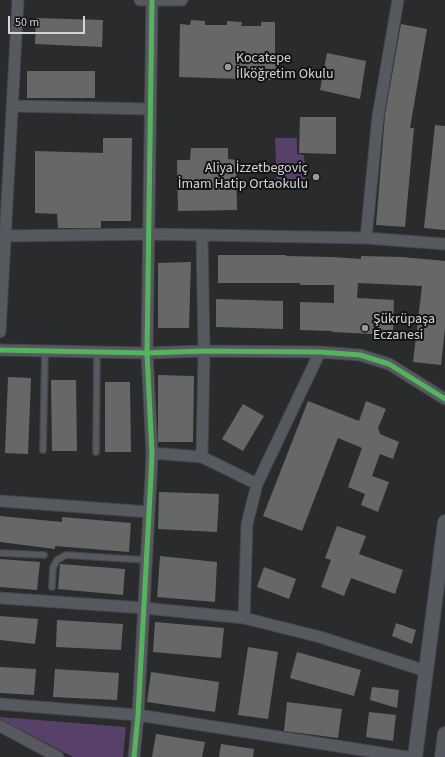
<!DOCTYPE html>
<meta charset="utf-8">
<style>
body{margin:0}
#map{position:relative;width:445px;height:757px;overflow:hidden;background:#292b2c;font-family:"Source Sans 3",sans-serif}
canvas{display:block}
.scale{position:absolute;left:8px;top:16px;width:77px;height:18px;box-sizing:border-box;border:2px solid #d2d4d5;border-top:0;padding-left:5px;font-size:12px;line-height:14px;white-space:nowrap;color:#d2d4d5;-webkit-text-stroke:3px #121314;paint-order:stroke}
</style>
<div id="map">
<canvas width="445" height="757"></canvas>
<div class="scale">50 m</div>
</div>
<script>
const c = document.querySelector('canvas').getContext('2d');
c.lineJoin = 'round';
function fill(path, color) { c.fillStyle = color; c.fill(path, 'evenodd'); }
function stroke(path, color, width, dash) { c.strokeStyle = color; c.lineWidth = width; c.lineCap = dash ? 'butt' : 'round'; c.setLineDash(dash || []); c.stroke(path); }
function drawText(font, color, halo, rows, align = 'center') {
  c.font = font + ' "Source Sans 3",sans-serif'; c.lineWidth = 4; c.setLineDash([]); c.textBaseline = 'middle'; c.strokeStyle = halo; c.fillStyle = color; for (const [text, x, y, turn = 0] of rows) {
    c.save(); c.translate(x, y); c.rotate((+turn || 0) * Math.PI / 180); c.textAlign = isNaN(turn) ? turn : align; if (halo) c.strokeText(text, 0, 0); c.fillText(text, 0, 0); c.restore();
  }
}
const green = new Path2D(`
 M275 138H297V154L304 155 306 186 277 187Z
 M0 717 126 727 123 757H73L0 719Z`);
const building = new Path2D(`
 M36 18 103 20 102 47 35 44Z
 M191 20 205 21V25H227V21L242 22 241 26H261V22H275V59H277V69H275L274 80 179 77 180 24 190 25Z
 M401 24 427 29 410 128H414L405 227 376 225 385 115Z
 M327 53 366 61 360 99 320 90Z
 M27 71H95V98H27Z
 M300 117H336V154L299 153Z
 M435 125 445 126V230L424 228Z
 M103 138H132L131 221H101V228H58L57 214 35 213V151L103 153Z
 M191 148H228V159L236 160 237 210 178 211 177 160H190Z
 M218 255H286V256L332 257 361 259V256L402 257 445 261V328L441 365 413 362 422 286 358 283 357 298 394 300 393 335 332 332V331L300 330V302L334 303V285H300V283H218Z
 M191 262 189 328H158V263Z
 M216 299 283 301V329L216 327Z
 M158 375 194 376 193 442H158Z
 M8 377 31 378 28 454 5 453Z
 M51 380H76L77 451H52Z
 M105 382H130L131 452H105Z
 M308 401 359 421 366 401 386 409 378 428 380 434 399 442 393 459 380 454 372 476 389 482 378 512 361 505 365 494 348 487 362 448 338 438 302 531 263 516Z
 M243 404 264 416 243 451 222 439Z
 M159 492 219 494 217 532 158 529Z
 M0 516 62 522V517L131 523 129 552 55 546V549L0 542Z
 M337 526 366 536 359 554 403 570 395 594 351 578 344 596 321 587 331 560 325 558Z
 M160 556 217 562 215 602 157 597Z
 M0 559 40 562 37 590 0 587Z
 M60 564 125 569 123 595 58 589Z
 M264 567 296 579 289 599 257 587Z
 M0 616 38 619 35 644 0 640Z
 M57 620 123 624 121 650 56 647Z
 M155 622 224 628 221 658 153 652Z
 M396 623 416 630 412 644 392 636Z
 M248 647 278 652 268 719 238 715Z
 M297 652 361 670 354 696 290 678Z
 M0 667 36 669 34 695 0 693Z
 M55 669 119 673 117 700 53 697Z
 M151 672 219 682 215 712 147 702Z
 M372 687 399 690 397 708 370 700Z
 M287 702 342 709 338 738 284 731Z
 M369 712 396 715 393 741 366 737Z
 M156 734 205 742 202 757H152Z
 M221 744 254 749 253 757H219Z`);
const service = new Path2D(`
 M43 450 45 351
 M96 452 97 351
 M0 553 44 555
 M52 587 53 568 57 560 66 555 146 560`);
const minor = new Path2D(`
 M140 0H182
 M12 106 150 109
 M202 235 204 351 202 457 257 484
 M6 236 148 234 366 238 445 244
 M366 238 378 116 398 0
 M0 332 18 0
 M0 350 147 353 204 351 320 352 360 355 389 364 445 399
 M152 453 202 457
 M0 501 149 512
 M0 598 144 608 244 618 320 637 426 671
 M244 618 247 524 257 484 320 352
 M0 704 138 715 407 757
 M0 726 58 757
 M134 757 138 715 151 476 152 453 147 353 152 0`);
const tertiary = new Path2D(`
 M415 757 445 522
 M442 757 445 734`);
const cycleway = new Path2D(`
 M0 350 147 353 204 351 320 352 360 355 389 364 445 399
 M134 757 138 715 151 476 152 453 147 353 152 0`);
const markers = [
 [228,67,4,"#97999a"],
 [316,177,4,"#97999a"],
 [365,328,4,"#97999a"]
];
const poiNames = [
 ["Kocatepe",236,59],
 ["İlköğretim Okulu",236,75],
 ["Aliya İzzetbegoviç",308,169,"right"],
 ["İmam Hatip Ortaokulu",308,185,"right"],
 ["Şükrüpaşa",373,320],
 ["Eczanesi",373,336]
];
fill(green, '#574168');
fill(building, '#666868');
stroke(service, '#454646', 8);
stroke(minor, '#454646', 13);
stroke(tertiary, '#454646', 16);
stroke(service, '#575961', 5.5);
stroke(minor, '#575961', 11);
stroke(tertiary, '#575961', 14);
stroke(cycleway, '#56b35d', 5);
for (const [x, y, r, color] of markers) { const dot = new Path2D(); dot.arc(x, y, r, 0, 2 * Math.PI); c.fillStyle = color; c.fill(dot); stroke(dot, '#121314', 1.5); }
drawText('14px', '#d2d4d5', '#121314', poiNames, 'left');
</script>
